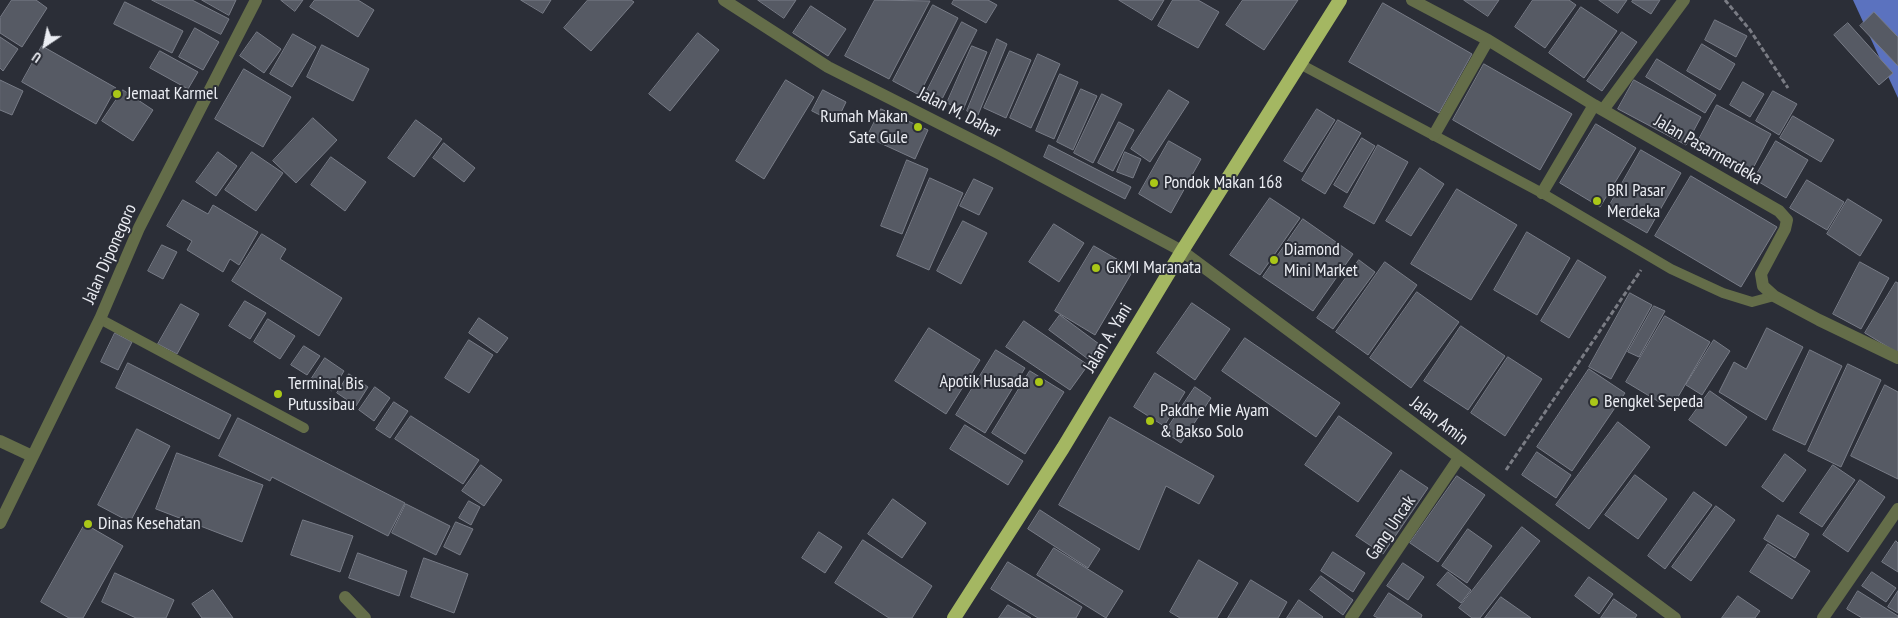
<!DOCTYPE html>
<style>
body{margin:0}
#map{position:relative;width:1898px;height:618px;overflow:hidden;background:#2b2e37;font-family:"PT Sans Narrow",sans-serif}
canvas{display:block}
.north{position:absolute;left:20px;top:20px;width:50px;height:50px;-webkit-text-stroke:4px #2b2e37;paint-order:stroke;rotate:214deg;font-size:14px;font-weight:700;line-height:20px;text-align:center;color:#ebedf3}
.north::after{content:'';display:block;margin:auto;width:18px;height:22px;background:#ebedf3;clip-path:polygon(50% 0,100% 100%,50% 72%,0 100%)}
</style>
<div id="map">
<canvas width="1898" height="618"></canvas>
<div class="north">U</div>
</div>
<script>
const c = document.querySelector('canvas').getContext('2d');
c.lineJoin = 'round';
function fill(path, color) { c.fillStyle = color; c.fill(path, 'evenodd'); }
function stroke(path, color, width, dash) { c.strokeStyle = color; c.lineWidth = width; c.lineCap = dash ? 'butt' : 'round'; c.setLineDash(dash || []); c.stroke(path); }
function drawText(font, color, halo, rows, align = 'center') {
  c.font = font + ' "PT Sans Narrow",sans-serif'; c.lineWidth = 4; c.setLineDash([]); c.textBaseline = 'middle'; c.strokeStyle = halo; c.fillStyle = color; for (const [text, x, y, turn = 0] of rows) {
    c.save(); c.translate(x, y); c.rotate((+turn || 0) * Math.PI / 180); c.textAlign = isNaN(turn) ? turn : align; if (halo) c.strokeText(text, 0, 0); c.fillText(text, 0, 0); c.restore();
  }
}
const water = new Path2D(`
 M1853 0H1898V98Z`);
const building = new Path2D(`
 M12 0H36L47 8 22 47 0 33V18Z
 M152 0H192L229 19 221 34Z
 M202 0H236L229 15Z
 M281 0H303L295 11Z
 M315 0H358L374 10 358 37 310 7Z
 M521 0H551L543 13Z
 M588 0H631L634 2 591 51 564 28Z
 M758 0H796L784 18Z
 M875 0 930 1 889 79 845 56Z
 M954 0H988L997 5 986 23 952 4Z
 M1119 0H1164L1152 20Z
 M1173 0H1198L1219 12 1198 48 1158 26Z
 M1243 0H1298L1264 50 1226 25Z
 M1464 0H1499L1488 16Z
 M1533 0H1569L1576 5 1545 48 1515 27Z
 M1599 0H1627L1618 13Z
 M1633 0H1660L1651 14 1632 2Z
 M125 2 183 31 172 53 114 24Z
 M1383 3 1472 54 1439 113 1349 62Z
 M933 5 958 18 919 95 893 81Z
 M811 6 846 29 828 56 793 33Z
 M1581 7 1617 31 1584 78 1549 53Z
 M1874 12 1898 37V66L1860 26Z
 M1715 20 1747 36 1736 57 1705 40Z
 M962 22 977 30 938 107 923 99Z
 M1848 23 1893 73 1879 85 1834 35Z
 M195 28 219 42 203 70 179 57Z
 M257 32 281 49 264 73 240 56Z
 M1622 32 1637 42 1602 91 1587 81Z
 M698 33 719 50 670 111 649 94Z
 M293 34 316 47 292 87 270 74Z
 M0 37 18 49 3 71 0 68Z
 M997 39 1007 44 978 115 967 111Z
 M1702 44 1735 64 1720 90 1687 71Z
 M322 45 369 69 353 101 307 77Z
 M42 46 116 88 96 124 22 82Z
 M972 46 987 52 963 110 947 103Z
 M160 51 198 72 188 89 150 68Z
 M1010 51 1031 60 1006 118 984 108Z
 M1038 54 1060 64 1031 128 1010 118Z
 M1657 59 1716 95 1705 113 1646 77Z
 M1484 64 1572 114 1540 170 1453 120Z
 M244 69 291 97 263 147 215 119Z
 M1060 74 1078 82 1054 139 1036 131Z
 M0 80 23 91 12 115 0 110Z
 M786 80 814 97 764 179 736 161Z
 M1634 80 1701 117 1686 145 1618 109Z
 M1743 82 1764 94 1750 117 1730 105Z
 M1081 89 1097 96 1073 150 1057 142Z
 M123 90 153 110 133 141 102 121Z
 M823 90 846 102 836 123 812 111Z
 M1169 90 1189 102 1150 162 1131 149Z
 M1773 91 1797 104 1779 135 1756 121Z
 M1102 94 1122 104 1093 163 1074 153Z
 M1717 105 1771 134 1750 174 1696 145Z
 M881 109 928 130 915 159 867 137Z
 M1317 109 1335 120 1302 172 1284 161Z
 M1793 116 1834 140 1821 162 1780 138Z
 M313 118 337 140 296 183 273 161Z
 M416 120 442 139 414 177 388 158Z
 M1338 120 1361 133 1325 194 1302 180Z
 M1119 122 1134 130 1113 171 1098 163Z
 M1596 124 1636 148 1600 207 1560 183Z
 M1362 138 1375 146 1347 193 1334 185Z
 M1169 141 1201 159 1171 213 1139 194Z
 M1776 141 1808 160 1786 198 1754 179Z
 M444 143 475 168 464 182 433 158Z
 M1049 145 1131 187 1125 199 1044 157Z
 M1378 145 1408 162 1374 224 1344 207Z
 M1641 150 1681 173 1647 233 1607 210Z
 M218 152 237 166 216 196 196 182Z
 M252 152 283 173 256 211 225 190Z
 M1125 152 1141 159 1133 178 1117 172Z
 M331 157 366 182 345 211 311 185Z
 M907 160 928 169 902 234 881 226Z
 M1420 168 1444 184 1411 236 1386 221Z
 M1691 176 1777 227 1741 287 1655 236Z
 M930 178 963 193 929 270 897 256Z
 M974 179 993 188 979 215 960 206Z
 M1807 180 1844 202 1827 230 1790 208Z
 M1457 189 1517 225 1471 300 1411 264Z
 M1270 198 1300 218 1260 275 1230 255Z
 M1848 199 1882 220 1860 256 1827 234Z
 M183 200 208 214 213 205 258 232 239 265 230 259 223 272 187 250 192 241 167 226Z
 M1303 219 1353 254 1313 311 1263 277Z
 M963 221 987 233 961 284 937 271Z
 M1054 224 1084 243 1059 282 1029 262Z
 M1527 232 1570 258 1537 315 1494 290Z
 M262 234 286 249 280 259 342 298 319 336 232 281Z
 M162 245 177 252 163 279 148 271Z
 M1094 246 1134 269 1095 335 1055 311Z
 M1359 260 1375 272 1333 329 1317 318Z
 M1578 260 1606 277 1569 338 1541 321Z
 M1385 262 1417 285 1368 355 1336 332Z
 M1860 262 1889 278 1861 329 1833 314Z
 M1896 282 1898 283V353L1865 333Z
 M1417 292 1459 322 1411 388 1370 358Z
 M1630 293 1652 305 1611 379 1589 367Z
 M245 301 266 313 250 339 229 326Z
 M1192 303 1230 329 1195 380 1157 353Z
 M181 304 199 314 177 354 158 344Z
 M1654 306 1665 311 1639 357 1628 352Z
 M1060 315 1099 344 1088 359 1049 330Z
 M1665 316 1710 342 1671 409 1626 382Z
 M479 318 508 338 497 353 469 333Z
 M268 319 295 336 280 359 254 342Z
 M1024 321 1088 365 1070 390 1006 347Z
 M1461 326 1505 356 1468 410 1424 381Z
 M929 328 980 360 946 414 895 381Z
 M1767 328 1803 347 1766 420 1719 392 1734 362 1746 369Z
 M115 333 132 342 118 370 101 362Z
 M1245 338 1340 403 1316 437 1222 371Z
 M469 340 493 355 469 393 445 378Z
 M1714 340 1730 351 1702 395 1686 385Z
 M304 346 320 356 307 375 291 365Z
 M996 350 1025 368 985 433 956 415Z
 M1810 350 1842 366 1805 445 1773 430Z
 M1508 357 1542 379 1505 436 1471 413Z
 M325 358 344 371 332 391 312 378Z
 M128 363 231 415 219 439 116 388Z
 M1848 364 1881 380 1841 467 1808 451Z
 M1589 369 1625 393 1572 471 1537 447Z
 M1030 371 1064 392 1025 454 992 433Z
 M1155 373 1185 392 1164 426 1134 407Z
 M349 374 368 387 356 406 337 393Z
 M1885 385 1898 392V479L1851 456Z
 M375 387 390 398 374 421 359 410Z
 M1195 387 1211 398 1181 443 1165 432Z
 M1710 391 1747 417 1726 446 1689 420Z
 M394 402 408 411 390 438 376 429Z
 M411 416 479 460 463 484 395 439Z
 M1339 416 1392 453 1358 502 1305 465Z
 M1110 417 1214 476 1199 504 1166 486 1139 550 1059 505Z
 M238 418 405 503 388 536 272 477 270 481 219 456Z
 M1618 422 1650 447 1589 529 1556 505Z
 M965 425 1023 461 1008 485 950 449Z
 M137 429 170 446 130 522 98 505Z
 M1537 452 1571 475 1556 498 1522 475Z
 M177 453 263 485 242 542 156 509Z
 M1785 454 1806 470 1783 502 1762 487Z
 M481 465 502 480 484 506 462 491Z
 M1833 465 1855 480 1822 527 1800 513Z
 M1401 470 1428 488 1383 554 1356 536Z
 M1635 475 1667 499 1638 539 1605 515Z
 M1457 476 1485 495 1438 562 1410 543Z
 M1860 480 1885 497 1848 552 1823 535Z
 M1694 492 1712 505 1665 569 1648 556Z
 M893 499 926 523 902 558 868 534Z
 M469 501 480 507 471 525 459 518Z
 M406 504 450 526 436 555 392 533Z
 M1716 506 1735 520 1691 581 1672 567Z
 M1040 510 1100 549 1088 568 1028 529Z
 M1778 515 1809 534 1795 558 1764 539Z
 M303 520 353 536 340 572 291 555Z
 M456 522 473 529 460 555 444 547Z
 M85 524 123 546 83 618H69L41 602Z
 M1522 527 1540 541 1480 618H1472L1459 608Z
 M1468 529 1492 546 1467 583 1442 566Z
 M819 532 842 547 825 573 802 558Z
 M863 540 932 586 912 618H889L835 583Z
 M1896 541 1898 543V572L1882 562Z
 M1768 544 1810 571 1792 599 1750 572Z
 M1054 548 1123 591 1106 618 1037 575Z
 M1333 552 1365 573 1353 592 1321 571Z
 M358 553 407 571 399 596 349 578Z
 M424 558 468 574 454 613 411 597Z
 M1199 560 1238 583 1217 618H1180L1170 612Z
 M1008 562 1082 607 1076 618H1038L991 589Z
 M1403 563 1424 577 1408 600 1387 586Z
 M1448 572 1471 590 1461 603 1437 585Z
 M1872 572 1896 588 1886 602 1862 586Z
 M115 573 174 600 166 618H136L102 602Z
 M1321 576 1353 600 1343 615 1310 590Z
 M1589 577 1613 594 1599 614 1575 596Z
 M1251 580 1287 602 1278 618H1228Z
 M213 590 233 618H202L192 604Z
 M1858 591 1898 616V618H1862L1847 609Z
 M1898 591V613L1888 607Z
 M1389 593 1422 615 1421 618H1378L1374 616Z
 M1738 596 1760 611 1755 618H1722Z
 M1501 597 1531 618H1485Z
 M1614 599 1637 615 1635 618H1601Z
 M1299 600 1323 617 1322 618H1287Z
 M1008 605 1031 618H999Z`);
const path = new Path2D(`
 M1725 0 1750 30 1788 88
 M1506 470 1641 270`);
const service = new Path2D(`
 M1300 64 1542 193 1671 269 1723 293 1752 302 1774 296
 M100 319 304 428`);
const minor = new Path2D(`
 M724 0 828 67 998 153 1182 251 1675 618
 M1412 0 1488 40 1594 105 1779 211 1787 220 1785 229 1761 274 1763 286 1774 296 1819 320 1898 358
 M1603 110 1684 0
 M1434 135 1488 40
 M1542 193 1594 105
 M0 441 32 456
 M0 523 100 319 139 228 256 0
 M345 597 365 618
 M1351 618 1459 458
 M1823 618 1898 509`);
const trunk = new Path2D(`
 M954 618 1063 448 1182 251 1340 0`);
const markers = [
 [117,94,5,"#aac718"],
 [918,127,5,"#aac718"],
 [1154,183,5,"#aac718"],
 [1597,201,5,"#aac718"],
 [1274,260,5,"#aac718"],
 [1096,268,5,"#aac718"],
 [1039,382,5,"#aac718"],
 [278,394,5,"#aac718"],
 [1594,402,5,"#aac718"],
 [1150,421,5,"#aac718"],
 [88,524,5,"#aac718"]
];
const poiNames = [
 ["Jemaat Karmel",127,94],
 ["Rumah Makan",908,117,"right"],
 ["Sate Gule",908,138,"right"],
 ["Pondok Makan 168",1164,183],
 ["BRI Pasar",1607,191],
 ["Merdeka",1607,212],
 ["Diamond",1284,250],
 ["Mini Market",1284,271],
 ["GKMI Maranata",1106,268],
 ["Apotik Husada",1029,382,"right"],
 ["Terminal Bis",288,384],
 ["Putussibau",288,405],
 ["Bengkel Sepeda",1604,402],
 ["Pakdhe Mie Ayam",1160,411],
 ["& Bakso Solo",1160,432],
 ["Dinas Kesehatan",98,524]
];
const streetNames = [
 ["Jalan M. Dahar",959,113,27],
 ["Jalan Pasarmerdeka",1708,150,30],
 ["Jalan Diponegoro",110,254,-66],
 ["Jalan A. Yani",1108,338,-59],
 ["Jalan Amin",1439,421,37],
 ["Gang Uncak",1391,528,-56]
];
fill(water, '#5b72bf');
fill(building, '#565a64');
stroke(building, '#787c87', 1);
stroke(path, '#7a7c84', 3, [5, 2.5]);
stroke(service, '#646d49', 10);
stroke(minor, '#646d49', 12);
stroke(trunk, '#a4b762', 14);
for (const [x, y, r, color] of markers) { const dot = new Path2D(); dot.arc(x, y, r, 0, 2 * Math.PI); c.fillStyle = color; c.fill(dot); stroke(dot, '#2b2e37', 2); }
drawText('18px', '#ebedf3', '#2b2e37', poiNames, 'left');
drawText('18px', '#ebedf3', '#2b2e37', streetNames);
</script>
